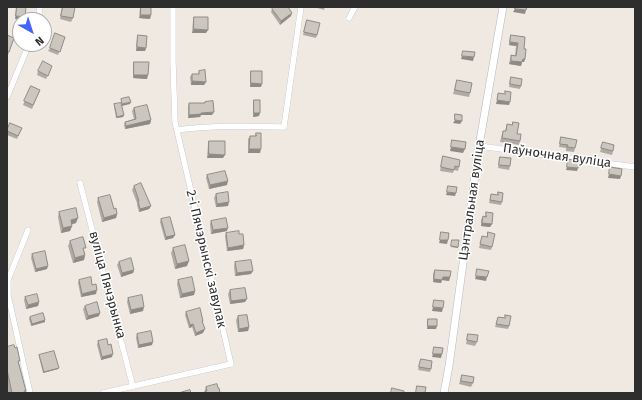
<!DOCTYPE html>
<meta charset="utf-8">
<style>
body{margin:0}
#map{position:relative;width:642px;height:400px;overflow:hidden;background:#efe9e1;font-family:"Fira Sans",sans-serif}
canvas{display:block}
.frame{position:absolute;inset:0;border:8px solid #2e2e2e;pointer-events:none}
.north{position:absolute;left:12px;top:12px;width:40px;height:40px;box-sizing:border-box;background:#fff;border:1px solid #ababab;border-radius:50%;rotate:141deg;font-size:11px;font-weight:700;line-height:16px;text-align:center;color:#2e2e2e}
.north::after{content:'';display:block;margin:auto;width:14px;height:18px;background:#4264fb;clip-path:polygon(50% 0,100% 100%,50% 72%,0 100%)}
</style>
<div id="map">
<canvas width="642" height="400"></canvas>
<div class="frame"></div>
<div class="north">N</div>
</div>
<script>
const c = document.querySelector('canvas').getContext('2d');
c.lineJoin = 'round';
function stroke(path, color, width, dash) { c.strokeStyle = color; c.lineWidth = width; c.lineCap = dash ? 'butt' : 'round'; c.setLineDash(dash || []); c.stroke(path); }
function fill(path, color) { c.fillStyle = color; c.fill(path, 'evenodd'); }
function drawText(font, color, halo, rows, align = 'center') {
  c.font = font + ' "Fira Sans",sans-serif'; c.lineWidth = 3; c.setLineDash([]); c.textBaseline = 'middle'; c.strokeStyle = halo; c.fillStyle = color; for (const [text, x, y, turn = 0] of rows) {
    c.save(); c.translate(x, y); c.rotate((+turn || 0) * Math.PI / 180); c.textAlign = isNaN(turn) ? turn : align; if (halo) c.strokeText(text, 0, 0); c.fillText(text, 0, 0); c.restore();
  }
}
const minor = new Path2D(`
 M349 18 355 7
 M38 20 40 7
 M7 97 29 44
 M177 130C213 125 247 126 284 127L301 7
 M479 146 635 167
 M80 183 133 387
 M28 230 8 280V295L30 393
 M103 393 231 364 175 122 173 62V7`);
const tertiary = new Path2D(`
 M444 393 449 366 479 146 503 7`);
const wall = new Path2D(`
 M16 7H26L15 19Z
 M62 7H74L73 18 71 22 60 19Z
 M140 7H151L150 19 139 18Z
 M314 7H325L324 10Z
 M272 9 291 16 280 25 271 12Z
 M194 17 206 33H192L193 20Z
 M307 20 317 35 316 38 303 35Z
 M7 35 14 38 8 55H7Z
 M138 35 146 48 145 51H136L137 39Z
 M511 35 524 49 525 59 524 62H522L521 66 509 64 510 59 511 55 515 56 516 46 509 45 510 38Z
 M65 37 58 55 48 51 50 48Z
 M134 62 147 79 133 78V65Z
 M51 69 46 79 37 75 38 71Z
 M199 71 206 82 204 85H191L190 77 192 74H198Z
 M251 71 261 87H250V74Z
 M511 77 521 86 520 89 509 87Z
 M457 80 470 93 469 97 453 94Z
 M31 86 40 90 32 109 23 105Z
 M254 100 259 116 253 117V103Z
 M205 102 212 115H201L200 117 188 118V106L189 103H204Z
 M114 104 124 115 123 117 116 118 114 106Z
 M134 108 151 120 150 124 125 129 124 125 125 122 134 119 132 111Z
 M513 122 520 141 519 145 500 142 503 131H505L507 124 512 125Z
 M22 128 17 139 7 135V131Z
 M256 133 260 153H248V139L250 136H255Z
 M561 137 575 148 574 152 566 151V148L559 147Z
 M209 141 223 158H207L208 144Z
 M603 142 613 151 612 155 600 152Z
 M443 156 459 167 458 171 454 170 453 173 440 171Z
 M500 157 510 166 509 170 498 168Z
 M207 175 227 185 209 189 206 178Z
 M134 186 151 206 149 209 139 212 137 205V203L132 190Z
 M498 192 502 202 501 205 489 203 491 194 497 195Z
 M216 194 228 206 216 207 214 198Z
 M98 198 114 209 117 214 116 218 102 222 97 202Z
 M59 212 76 223 72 224V226L70 231 61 233 58 217Z
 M486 212 492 224 490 227 481 226V220L483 216 485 217Z
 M161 219 175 235 173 238 165 240 160 222Z
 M211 221 227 231 211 234 210 224Z
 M488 232 492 247 491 250 479 248 482 236 487 237Z
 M226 233 239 234 244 245 243 249 227 251 225 236Z
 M70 241 85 252V255L84 260 73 263 68 246Z
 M173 248 187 266 175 269 171 253Z
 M32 254 47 269 35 272 31 258Z
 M119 262 134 270 133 273 121 277 117 265Z
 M235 262 251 274 235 276 234 266Z
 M435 270 450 277 449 281 442 280 441 283 433 282V274Z
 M79 280 92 285 96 294 81 297 78 283Z
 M178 280 195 291 194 295 180 298 177 284Z
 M230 290 245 302 230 304 228 294Z
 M25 297 39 302 38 306 26 309 24 300Z
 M128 298 143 311 130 314 127 302Z
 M85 306 99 316 86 320 83 309Z
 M186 312 203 321 202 324 203 333 195 336 192 327 189 328 185 315Z
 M505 315 509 326 508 329 495 327 498 317 505 318Z
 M238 316 249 327 248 331 238 332 236 320Z
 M30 317 45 322 31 326 29 319Z
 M428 319 436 329H427V323Z
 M137 334 152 345 138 348 136 338Z
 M468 334 477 342 475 346 466 344Z
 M98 341 112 357 101 360 97 345Z
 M7 347 19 364 26 391 25 393H7Z
 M39 355 58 369 43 373 39 357Z
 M421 359 431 369 430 372 418 370Z
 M462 375 473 383 471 387 459 384Z
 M206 387 218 388 220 393H204Z`);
const shadedWall = new Path2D(`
 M515 9 526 10 525 14 513 12Z
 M292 13 291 16 280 25 281 21Z
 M141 15H151L150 19 139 18Z
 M16 16 25 17 24 20 15 19Z
 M194 29 208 30 206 33H192Z
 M510 42 518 43 516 46 509 45Z
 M137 47 146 48 145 51H136Z
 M462 56 474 57 473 61 461 59Z
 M523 59H525L524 62H521Z
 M511 61 522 62 521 66 509 64Z
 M134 75H148L147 79 133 78Z
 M192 81 206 82 204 85H191Z
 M251 83 262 84 261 87H250Z
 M497 100 510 102 509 105 496 104Z
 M131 102 130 104 122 106V104Z
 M214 112 212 115H201L200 117 188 118 189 115 201 113Z
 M254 113H260L259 116 253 117Z
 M124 115 123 117 116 118 117 117Z
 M151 120 150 124 125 129 126 126Z
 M455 120 462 121 460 124 453 123Z
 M451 147 465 149 463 153 450 151Z
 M249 149H261L260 153H248Z
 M209 154 225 155 223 158H207Z
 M567 167 578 168 577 171 566 170Z
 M609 174 621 176 620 179 608 178Z
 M228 181 227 185 209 189 210 185Z
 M447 192 456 193 455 196 446 195Z
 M229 202 228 206 216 207 217 204Z
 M151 206 149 209 139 212 140 209Z
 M117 214 116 218 102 222 104 218Z
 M78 218 76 223 69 225 71 220Z
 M482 223 492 224 490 227 481 226Z
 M72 226 70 231 61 233 63 228Z
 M228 228 227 231 211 234 213 230Z
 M175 235 173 238 165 240 166 237Z
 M440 240H448L447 244 439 243Z
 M244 245 243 249 227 251 228 248Z
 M451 246 458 247V248L451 247Z
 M85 255 84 260 73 263 75 258Z
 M189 261 187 266 175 269 177 264Z
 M48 266 47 269 35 272 36 269Z
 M134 270 133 273 121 277 122 273Z
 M253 271 251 274 235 276 237 273Z
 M476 276 487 277 486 281 475 279Z
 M443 277H450L449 281 442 280 441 283 433 282 434 279Z
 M97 290 96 294 81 297 82 294Z
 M195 291 194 295 180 298 182 294Z
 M247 299 245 302 230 304 231 301Z
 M39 302 38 306 26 309 28 305Z
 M144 307 143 311 130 314 131 310Z
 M433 307 443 308 442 312 432 311Z
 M100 313 99 316 86 320 88 316Z
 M45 320V322L31 326 32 324Z
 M193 324 192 327 189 328 190 325Z
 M428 326H437L436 329H427Z
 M249 327 248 331 238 332 239 329Z
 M205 329 203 333 195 336 196 333Z
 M153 342 152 345 138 348 139 345Z
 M113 354 112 357 101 360 102 357Z
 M433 354H442L441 358 432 357Z
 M59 368 58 369 43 373 44 372Z`);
const building = new Path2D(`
 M17 7H26L25 17 16 16Z
 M63 7H75L73 18 61 16Z
 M141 7H151V15H141Z
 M274 7H288L292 13 281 21 272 9Z
 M515 7H527L526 10 515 9Z
 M194 17H208V30L194 29Z
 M307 20 320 23 317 35 304 32Z
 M55 33 65 37 60 52 50 48Z
 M7 35 14 38 9 52 7 51Z
 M138 35 147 36 146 48 137 47Z
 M511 35 525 37 524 49H526L525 59H523L522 62 511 61V55L516 56 518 43 510 42Z
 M463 51 475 52 474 57 462 56Z
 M43 61 52 66 48 76 38 71Z
 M134 62H149L148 75H134Z
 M205 70 206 82 192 81V74H199V71Z
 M251 71H262V84L251 83Z
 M511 77 522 79 521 86 510 84Z
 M457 80 472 83 470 93 455 90Z
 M31 86 40 90 33 105 24 101Z
 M505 91 511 92 510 102 497 100 498 93 505 94Z
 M129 97 131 102 122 104 121 99Z
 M254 100H260V113H254Z
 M213 101 214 112 201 113V114L189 115V103H205V102Z
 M121 103 124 115 117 117 114 104Z
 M147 105 151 120 126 126 125 122 136 119 134 108Z
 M455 114 462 115V121L455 120Z
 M513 122 519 123 517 134H521L520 141 502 138 503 131H506L507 124 512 125Z
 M10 123 22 128 18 136 7 131Z
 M256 133H261V149H249L250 136H256Z
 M561 137 577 140 575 148 567 147 568 145 560 144Z
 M452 140 466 142 465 149 451 147Z
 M209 141H225V155L209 154Z
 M603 142 614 145 613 151 601 148Z
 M443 156 460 160 459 167 455 166 454 170 441 167Z
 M500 157 511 158 510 166 499 165Z
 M568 159 579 161 578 168 567 167Z
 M610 167 622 169 621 176 609 174Z
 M225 171 228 181 210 185 207 175Z
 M141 183 151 206 140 209 138 201H139L134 186Z
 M448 186 457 187 456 193 447 192Z
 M228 192 229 202 217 204 216 194Z
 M498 192 503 193 502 202 490 200 491 194 498 195Z
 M110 195 114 209 116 208 117 214 104 218 98 198Z
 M76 208 78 218 71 220 72 226 63 228 59 212Z
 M486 212 493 213 492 224 482 223 483 216 486 217Z
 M170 217 175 235 166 237 161 219Z
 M226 218 228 228 213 230 211 221Z
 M239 231V234H243L244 245 228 248 226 233Z
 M441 232 449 233 448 240H440Z
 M488 232 495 234 492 247 480 244 482 236 487 237Z
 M83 237 86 248H83L85 255 75 258 70 241Z
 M452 240H459L458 247 451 246Z
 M185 245 189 261 177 264 173 248Z
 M45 251 48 266 36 269 32 254Z
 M131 258 134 270 122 273 119 262Z
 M251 260 253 271 237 273 235 262Z
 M477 269 489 271 487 277 476 276Z
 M435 270 451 271 450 277H443L442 280 434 279Z
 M91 277 92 285 96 284 97 290 82 294 79 280Z
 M192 277 195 291 182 294 178 280Z
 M245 288 247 299 231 301 230 290Z
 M37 294 39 302 28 305 25 297Z
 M142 295 144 307 131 310 128 298Z
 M434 300 444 301 443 308 433 307Z
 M97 302 100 313 88 316 85 306Z
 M200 308 203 321H202L205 329 196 333 193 324 190 325 186 312Z
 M43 313 45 320 32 324 30 317Z
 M247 315 249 327 239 329 238 316Z
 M505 315 511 316 509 326 496 324 498 317 505 318Z
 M428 319H437V326H428Z
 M151 331 153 342 139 345 137 334Z
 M468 334 478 335 477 342 467 340Z
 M107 339 108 345 111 344 113 354 102 357 98 341Z
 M14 345 15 348 17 347 20 361H18L26 391H24L25 393H12L7 370V347Z
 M434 347 443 348 442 354H433Z
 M54 351 59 368 44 372 39 355Z
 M421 359 432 361 431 369 419 367Z
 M462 375 474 377 473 383 461 381Z
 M217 384 218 388H219L220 393H206L205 391H207L206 387Z
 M417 386 426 387 425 393H416Z
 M392 388 404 391V393H391Z
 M190 390 191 393H179Z`);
const streetNames = [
 ["Паўночная вуліца",557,156,8],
 ["Цэнтральная вуліца",472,200,-82],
 ["2-і Пячэрынскі завулак",206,259,77],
 ["вуліца Пячэрынка",107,285,75]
];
stroke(minor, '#b4b7c1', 6);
stroke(tertiary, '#b4b7c1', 8);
stroke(minor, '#fff', 5.5);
stroke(tertiary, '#fff', 7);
fill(wall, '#afaba4');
fill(shadedWall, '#8e8b86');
fill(building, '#cbc7bf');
stroke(building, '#8e8b86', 1);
drawText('13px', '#2e2e2e', '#fff', streetNames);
</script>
